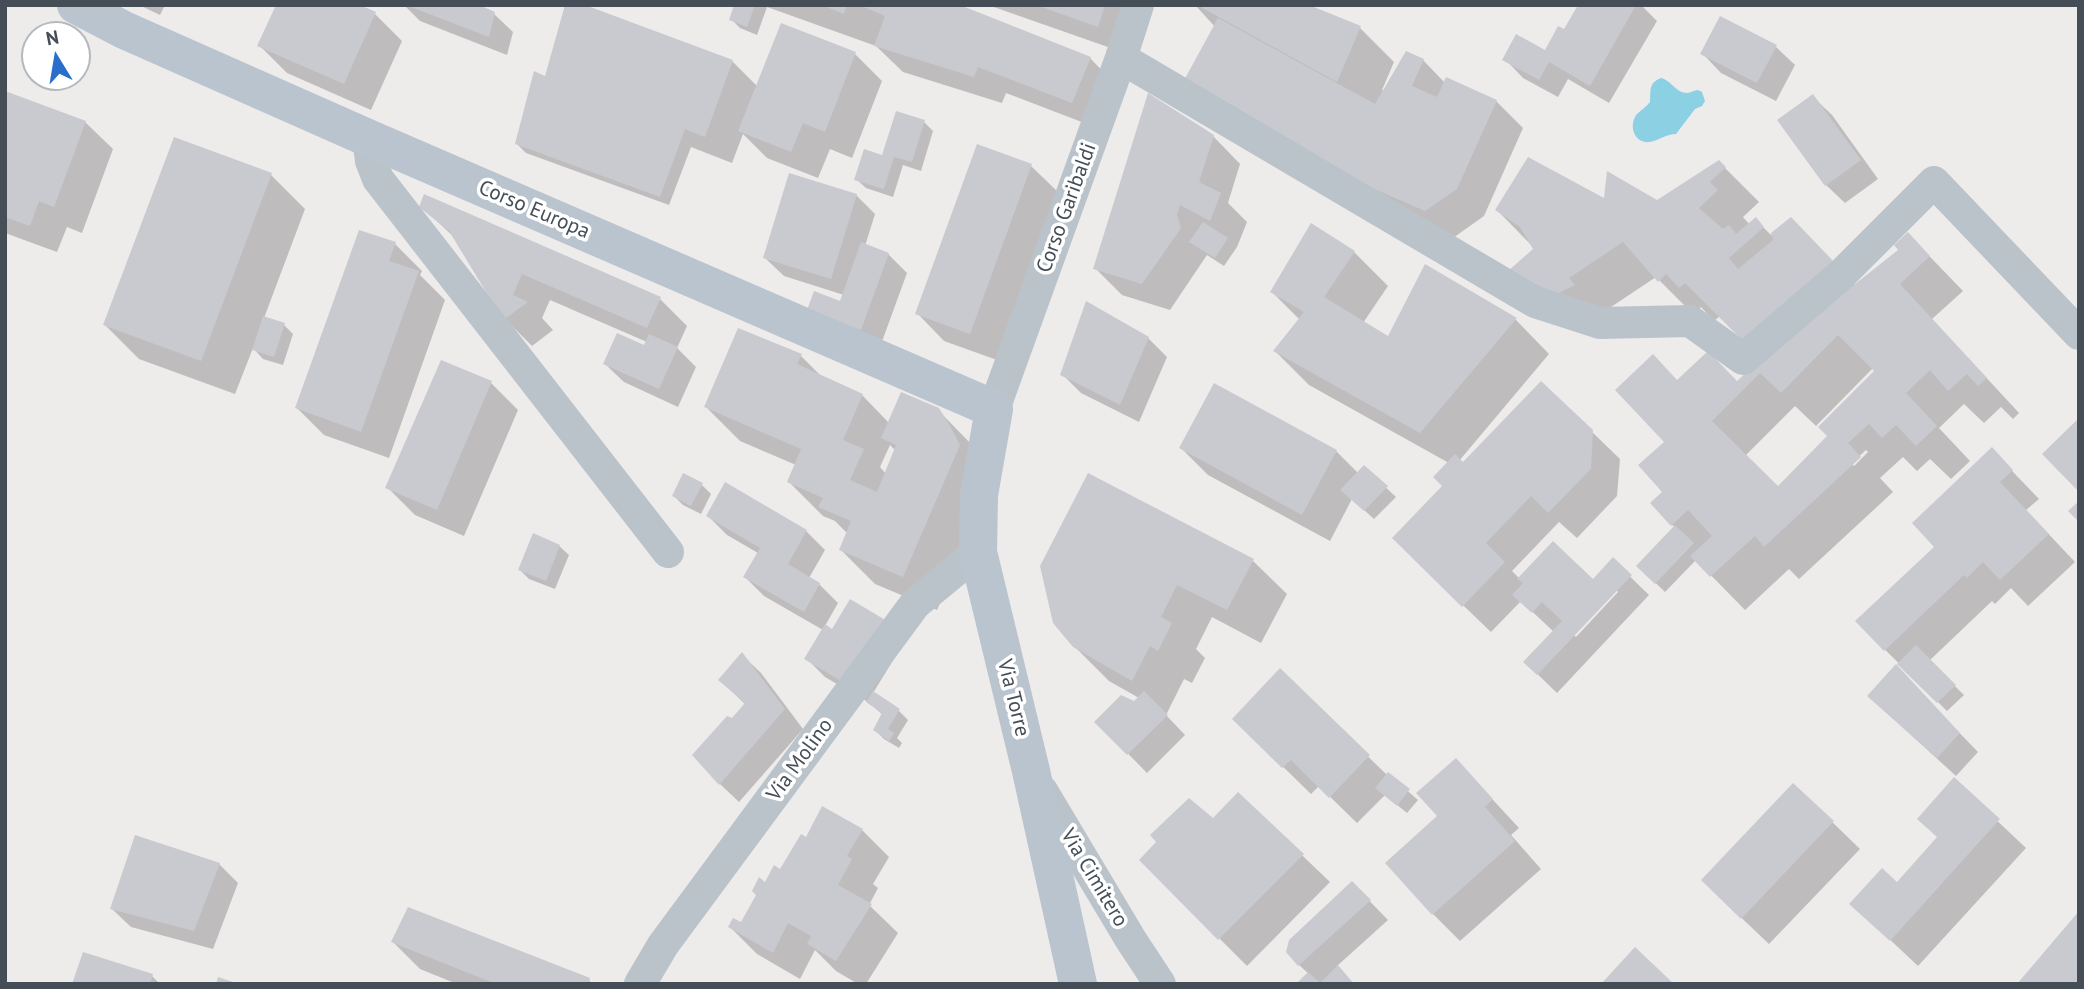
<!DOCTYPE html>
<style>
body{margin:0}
#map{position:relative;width:2084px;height:989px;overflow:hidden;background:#eeebeb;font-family:"PT Sans",sans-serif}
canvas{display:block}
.frame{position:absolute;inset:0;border:7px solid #454e57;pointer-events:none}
.north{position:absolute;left:21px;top:21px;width:70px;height:70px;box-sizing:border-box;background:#fff;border:2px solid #b5b8bc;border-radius:50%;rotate:349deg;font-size:19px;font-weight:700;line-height:28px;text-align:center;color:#454e57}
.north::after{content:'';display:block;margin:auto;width:24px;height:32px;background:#286ecb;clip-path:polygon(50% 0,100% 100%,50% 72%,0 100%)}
</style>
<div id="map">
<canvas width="2084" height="989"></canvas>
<div class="frame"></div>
<div class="north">N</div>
</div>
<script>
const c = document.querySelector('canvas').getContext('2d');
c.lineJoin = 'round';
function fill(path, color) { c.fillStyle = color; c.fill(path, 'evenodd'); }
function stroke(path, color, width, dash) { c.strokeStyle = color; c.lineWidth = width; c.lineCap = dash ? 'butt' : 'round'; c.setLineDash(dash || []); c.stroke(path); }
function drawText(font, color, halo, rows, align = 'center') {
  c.font = font + ' "PT Sans",sans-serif'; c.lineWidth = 7; c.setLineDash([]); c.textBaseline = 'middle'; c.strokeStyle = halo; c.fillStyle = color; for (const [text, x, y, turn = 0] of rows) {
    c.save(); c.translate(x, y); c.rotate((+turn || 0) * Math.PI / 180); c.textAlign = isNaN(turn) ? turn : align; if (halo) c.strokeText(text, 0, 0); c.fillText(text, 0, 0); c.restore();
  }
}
const water = new Path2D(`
 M1661 78C1671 80 1676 93 1687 93 1691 93 1694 90 1698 90L1702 92 1705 101 1702 106 1695 109 1676 134C1666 134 1660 140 1650 142 1634 144 1628 125 1637 114 1641 110 1646 107 1650 102 1651 91 1648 83 1661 78Z`);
const shadow = new Path2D(`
 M139 5H165L160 15Z
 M404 5H474L494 14 513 32 507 55 420 21Z
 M736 5H955L1090 58 1117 86 1100 129 1006 93 1002 103 903 72 876 46 767 7 757 35 740 28 731 19Z
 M988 5H1135L1125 53Z
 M1195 5H1310L1309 7 1360 28 1394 62 1382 90 1384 91 1423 60 1445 83 1496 101 1523 128 1484 216 1453 238 1379 205Z
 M1580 5H1641L1657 21 1609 103 1568 79 1558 97 1523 78 1505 59 1545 52 1564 31Z
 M375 14 402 41 371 110 287 73 260 46Z
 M1776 47 1795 65 1776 101 1721 73 1703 54Z
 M855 54 882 81 852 158 830 149 818 178 767 158 743 134 732 163 691 147 669 205 526 153 516 143 553 81 732 61 758 87Z
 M5 92 85 122 113 149 82 233 67 227 57 252 5 233Z
 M1813 97 1832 115 1878 179 1845 203 1826 185Z
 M924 122 933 131 921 171 903 165 893 197 866 188 856 179Z
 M1213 136 1240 164 1228 203 1247 222 1237 247 1224 266 1207 255 1170 310 1122 295 1095 268Z
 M978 146 1031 166 1059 193 997 360 944 341 917 313Z
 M1719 162 1759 202 1743 217 1750 225 1756 220 1771 235 1791 219 1856 286 1901 250 1908 234 1963 291 1932 319 2019 413 2013 419 2001 407 1984 423 1964 404 1939 428 1970 461 1951 479 1930 459 1917 471 1903 457 1880 478 1893 492 1799 579 1789 569 1745 610 1696 560 1665 592 1638 566 1675 528 1652 503 1665 492 1666 442 1678 381 1738 383 1763 359 1720 316 1714 321 1701 307 1693 314 1656 277 1602 313 1545 304 1535 249 1497 210 1605 201 1657 202ZM1873 368 1876 371 1829 436 1778 488 1745 456 1795 406 1816 426ZM1866 450 1868 452 1854 466 1852 463Z
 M271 175 305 209 264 318 284 325 293 334 283 365 263 359 253 348 235 394 139 359 105 325Z
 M856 195 875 214 865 246 888 254 907 273 880 347 828 328 844 295 784 276 765 258Z
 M421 206 660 299 687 326 677 348 696 367 678 407 624 382 605 364 645 347 647 342 550 300 542 318 553 330 532 346 505 319 457 240Z
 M395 244 422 271 420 275 445 300 389 458 324 435 297 408Z
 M1354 252 1388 286 1363 323 1389 338 1426 267 1516 320 1549 354 1459 461 1463 464 1592 432 1620 459 1617 496 1577 538 1559 522 1512 571 1520 579 1593 581 1613 560 1649 595 1557 693 1525 662 1554 632 1521 601 1491 632 1421 565 1444 486 1449 463 1309 385 1275 351 1300 320 1272 292ZM1616 589 1618 592 1576 637 1573 634Z
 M1148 338 1167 357 1139 422 1081 393 1062 374Z
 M801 356 822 377 862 395 889 423 938 410 972 445 993 480 937 610 875 584 841 550 848 534 835 521 823 516 789 482 796 465 740 441 706 407ZM890 445 896 451 886 474 880 467Z
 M491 383 518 410 464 536 415 515 388 488Z
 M1181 448 1336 451 1358 473 1364 467 1396 497 1374 519 1352 499 1330 541 1208 475Z
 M1992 450 2039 499 2026 510 2075 562 2028 606 2011 588 1995 604 1992 601 1929 661 1964 695 1947 711 1857 622 1937 547Z
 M702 485 711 494 701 514 683 505 674 496Z
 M708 516 806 531 825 550 809 578 819 584 838 603 825 626 832 631 905 641 873 693 899 711 908 720 897 738 902 743 899 748 884 739 875 730 883 715 868 702 825 677 806 658 823 630 764 596 745 577 758 553 727 535Z
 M559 546 569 555 555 589 529 579 520 570Z
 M1252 560 1287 594 1261 643 1212 617 1196 649 1205 658 1192 683 1184 679 1166 715 1185 735 1147 773 1097 722 1135 703 1139 698 1109 681 1074 646 1054 623Z
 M742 655 761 673 803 729 739 802 720 784 732 720 746 705 720 680Z
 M1280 671 1387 775 1388 774 1418 800 1407 813 1385 795 1357 823 1319 786 1311 794 1234 719Z
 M1914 686 1978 752 1956 776 1888 714Z
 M1456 760 1519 828 1511 835 1541 869 1460 941 1433 914 1439 817Z
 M1954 780 2026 848 1918 966 1852 904 1897 884 1939 838Z
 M1794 785 1860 849 1769 944 1730 907Z
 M1238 794 1330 882 1247 966 1141 860 1213 820Z
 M862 830 889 857 873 884 878 888 869 905 898 933 866 984H858L836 971 815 950 800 979 757 954 730 927 742 924 765 884 781 872 806 839Z
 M219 864 238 883 213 949 131 927 112 909Z
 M1352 883 1388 920 1337 966 1354 984H1298L1309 974 1299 965Z
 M393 942 589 980 592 984H457L420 969Z
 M152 976 160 984H74Z`);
const building = new Path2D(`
 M276 5H360L376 12 344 84 257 46Z
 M406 5H479L495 12 489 37Z
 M565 5H585L733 60 705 137 685 129 660 197 515 144 534 71 545 76Z
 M734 5H755L747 27 729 20Z
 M822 5H847L844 14Z
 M859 5H960L1091 57 1072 103 978 67 974 77 874 46 885 16Z
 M1036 5H1105L1098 27Z
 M1197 5H1309L1361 26 1337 82Z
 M1578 5H1636L1590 86 1549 62 1539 80 1502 60 1516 34 1545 50 1558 26 1564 29Z
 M1720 16 1777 45 1757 83 1700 54Z
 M1218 18 1375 104 1406 51 1424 59 1412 86 1437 97 1446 77 1497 100 1457 189 1425 211 1349 178 1182 84Z
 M781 23 856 52 825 132 803 123 791 152 738 131Z
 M5 91 86 121 54 207 39 201 30 226 5 217Z
 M1148 93 1214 135 1199 182 1221 193 1210 221 1180 205 1177 215 1181 228 1142 284 1093 269Z
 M1813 94 1861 160 1825 186 1777 120Z
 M896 111 925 120 912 162 894 157 884 189 854 180 864 149 882 155Z
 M174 137 272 173 201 361 103 325Z
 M977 144 1032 164 970 334 915 314Z
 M1528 157 1604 198 1607 171 1657 200 1719 160 1726 167 1710 182 1718 190 1699 208 1723 229 1729 225 1736 234 1756 217 1764 227 1729 258 1738 269 1773 240 1771 233 1791 217 1837 265 1746 344 1685 283 1679 288 1666 274 1658 282 1623 242 1569 278 1575 285 1555 295 1508 271 1533 249 1520 227 1495 210Z
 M789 173 857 194 831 279 763 258Z
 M424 194 661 297 647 328 522 274 513 295 528 302 503 320 449 231 419 207Z
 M1203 222 1228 238 1215 258 1189 242Z
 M1311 223 1355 251 1324 297 1388 336 1425 264 1517 318 1420 433 1273 351 1304 312 1270 292Z
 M359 230 396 242 389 261 419 271 361 432 295 408Z
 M1908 232 1930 256 1900 284 1987 378 1978 386 1967 374 1948 391 1930 370 1906 393 1937 426 1916 446 1896 425 1882 438 1869 424 1848 443 1861 457 1764 547 1755 536 1710 577 1690 556 1712 536 1688 510 1671 526 1650 503 1662 492 1638 465 1664 442 1615 390 1653 354 1677 380 1708 351 1737 381 1822 302 1826 307 1898 250 1894 245ZM1838 335 1874 371 1818 427 1827 436 1778 486 1712 421 1760 373 1781 393Z
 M861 242 889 253 861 330 807 310 814 291 840 301Z
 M1086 301 1149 337 1120 405 1060 375Z
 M263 316 285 323 274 357 252 350Z
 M738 328 802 354 797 364 863 394 843 440 864 449 850 480 877 492 896 445 881 438 901 392 939 408 950 426 960 445 903 577 839 550 851 521 818 507 823 498 787 482 801 449 704 407Z
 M617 333 644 345 649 334 678 347 659 389 603 364Z
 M441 360 492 381 437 510 385 488Z
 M1541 381 1593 430 1591 469 1548 513 1531 496 1486 543 1505 562 1462 607 1392 538 1442 486 1433 477 1455 454 1463 462Z
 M1214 383 1337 450 1302 515 1179 448Z
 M2079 418V492L2042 454Z
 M1992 447 2013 470 2000 482 2049 534 2000 580 1983 562 1967 578 1964 575 1884 651 1855 621 1934 547 1912 523Z
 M1364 465 1388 486 1364 511 1340 490Z
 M683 473 703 483 691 506 672 496Z
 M1088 473 1254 559 1227 610 1177 585 1161 617 1172 623 1158 651 1150 646 1132 681 1073 647 1053 623 1040 566Z
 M725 482 807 530 788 564 820 583 804 612 743 577 760 548 706 516Z
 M2079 501V522L2068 511Z
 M1675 525 1694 543 1655 584 1636 566Z
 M533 533 560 545 546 581 518 570Z
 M1553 541 1593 579 1613 557 1632 575 1537 675 1523 662 1562 621 1542 602 1532 613 1512 595 1523 583 1517 579Z
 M850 599 887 621 848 685 804 659 825 624 832 629Z
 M1916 645 1956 685 1937 703 1897 664Z
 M742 652 785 709 719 785 692 755 727 716 732 718 745 703 718 680Z
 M1896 664 1960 733 1937 758 1867 696Z
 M1280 668 1370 755 1329 798 1291 760 1282 768 1232 719Z
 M873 691 900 709 888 729 894 733 889 741 873 730 882 713 866 702Z
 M1144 691 1168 715 1127 755 1094 722 1121 695 1134 701Z
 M1456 758 1493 799 1485 807 1515 841 1432 915 1385 863 1437 816 1416 793Z
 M1388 772 1410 789 1397 806 1375 788Z
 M1954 777 2000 819 1890 941 1849 904 1882 868 1897 882 1937 837 1917 819Z
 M1793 783 1834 821 1741 919 1701 880Z
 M1238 792 1304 854 1218 940 1139 860 1156 842 1150 835 1189 798 1213 818Z
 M822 806 863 829 847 856 852 859 838 885 872 904 836 961 807 944 811 936 788 923 773 953 728 927 733 918 741 922 756 895 752 891 759 877 765 882 774 865 780 869 801 834 806 837Z
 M135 835 220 863 194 931 110 909Z
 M1352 881 1371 900 1298 966 1286 952 1289 940Z
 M408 907 590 978 588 984H496L391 942Z
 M2079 911V984H2017Z
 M1635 947 1674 984H1601Z
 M83 952 153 974 150 984H72Z
 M1338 965 1354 984H1296L1308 972 1320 983Z
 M218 977 236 983V984H216Z`);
const street = new Path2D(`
 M1121 58 1535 302 1600 323 1690 321 1743 359 1841 275 1934 182 2079 334
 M368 138 371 161 378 179 668 552
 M994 409 1121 58 1138 5
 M1042 791 1131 940 1160 984
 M640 984 663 945 915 604 978 552`);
const secondary = new Path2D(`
 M76 5 124 30 368 138 994 409 979 495 978 552 1031 771 1078 984`);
const streetNames = [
 ["Corso Garibaldi",1067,208,-70],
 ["Corso Europa",534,210,23],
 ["Via Torre",1013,698,76],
 ["Via Molino",800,760,-54],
 ["Via Cimitero",1094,878,59]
];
fill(water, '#8cd0e3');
fill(shadow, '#0003');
fill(building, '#c8cad0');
stroke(street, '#bac3ca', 32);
stroke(secondary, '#bac4ce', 38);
drawText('21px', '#454e57', '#fff', streetNames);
</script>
